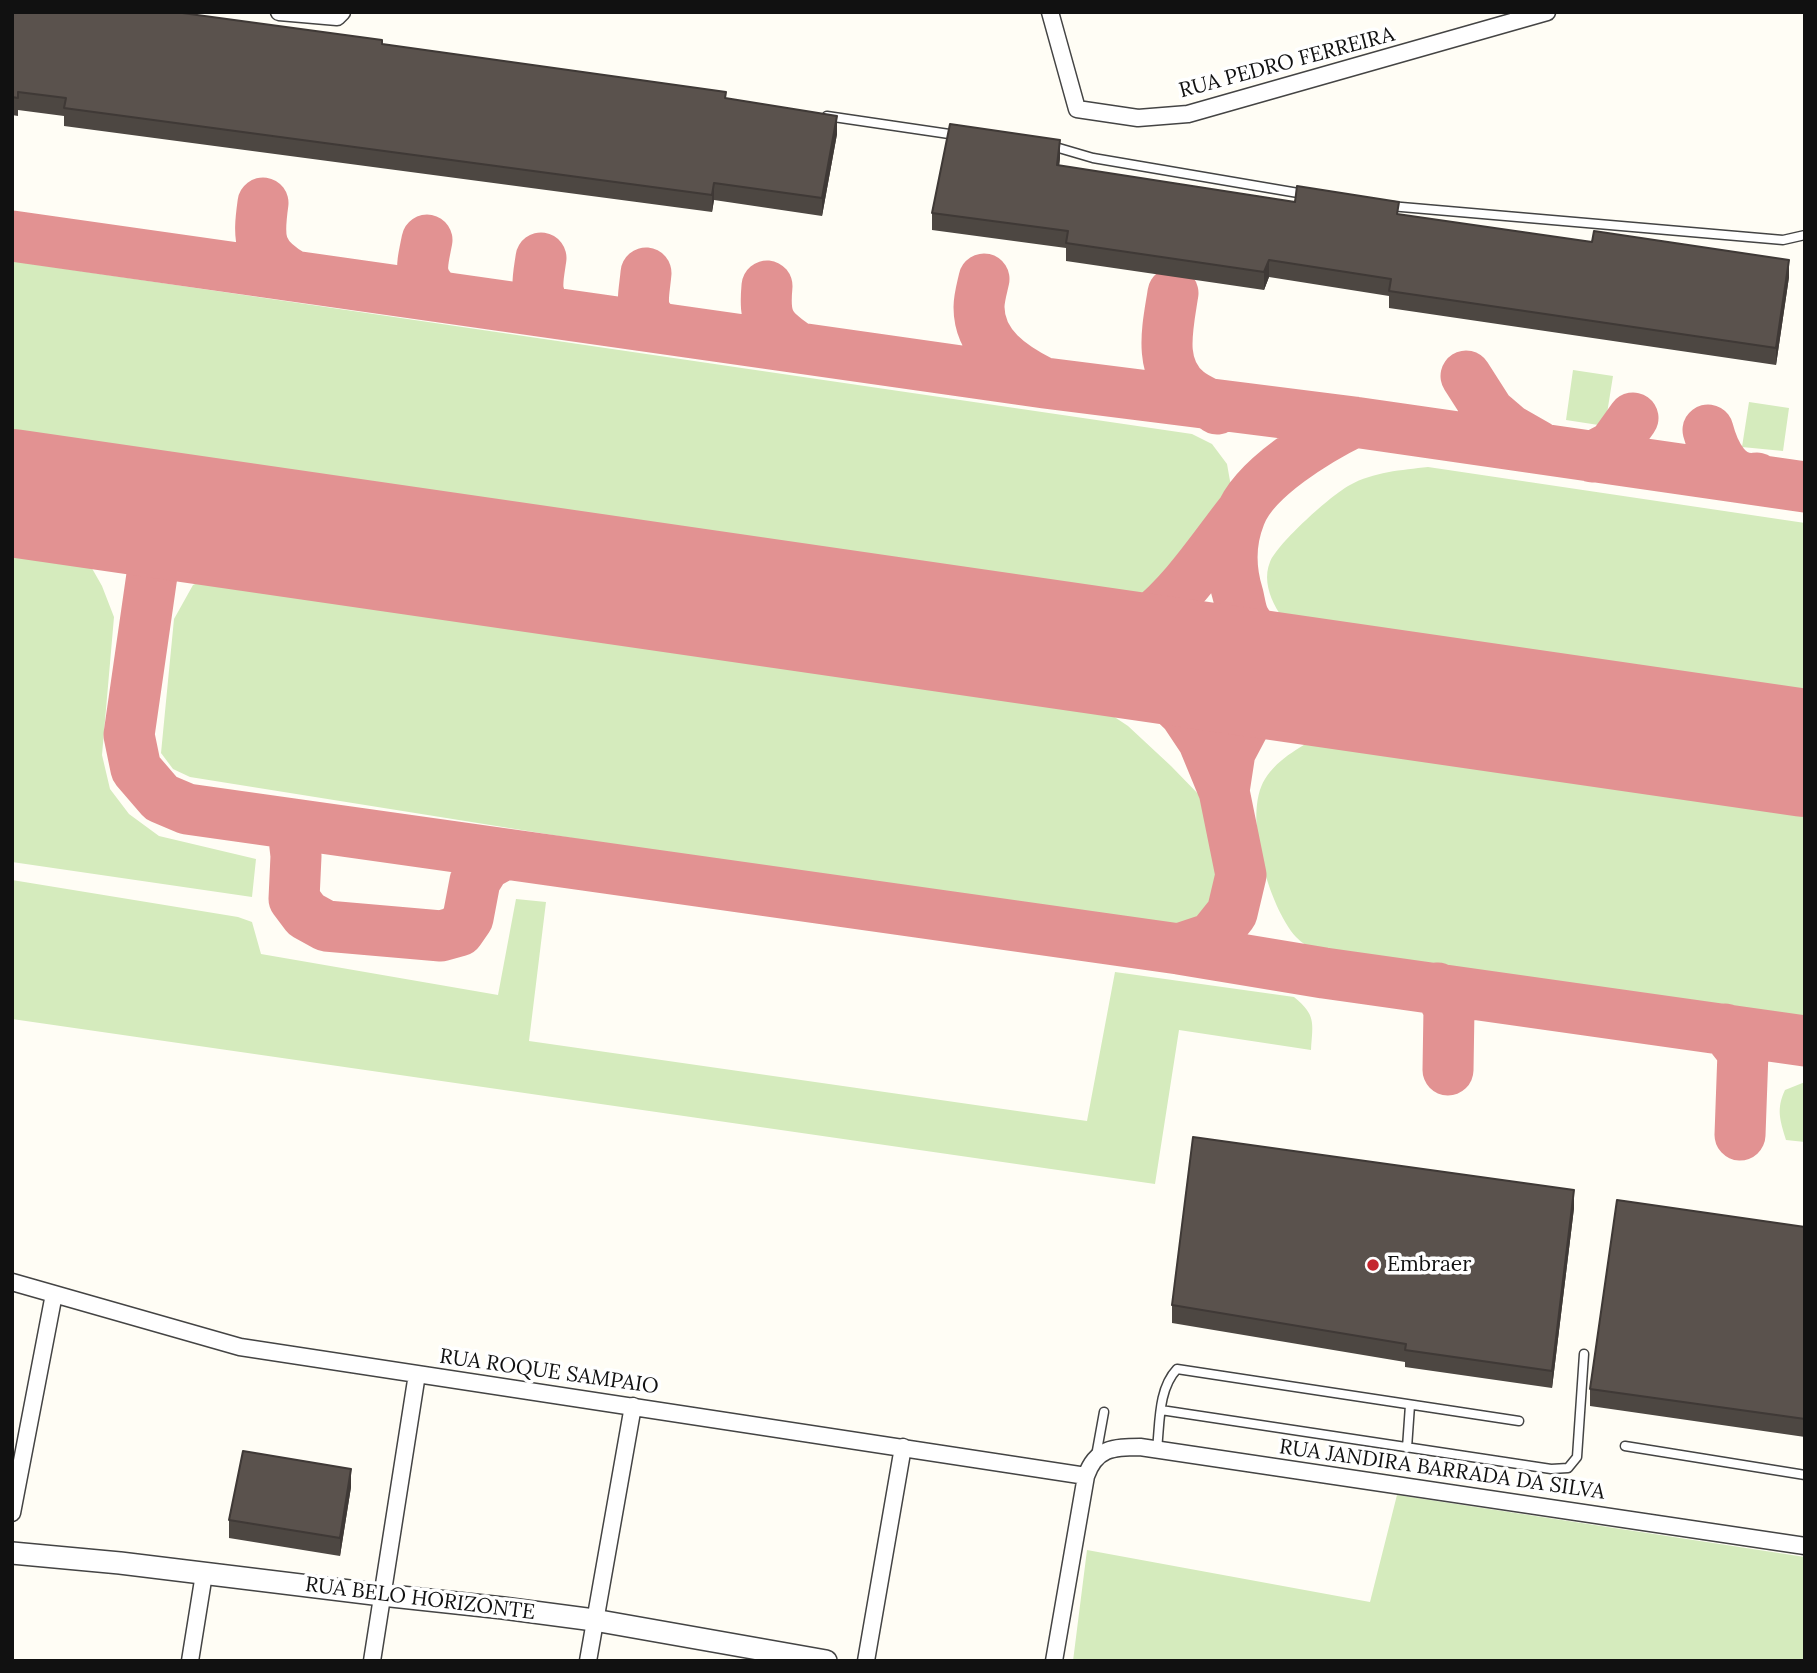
<!DOCTYPE html>
<style>
body{margin:0}
#map{position:relative;width:1817px;height:1673px;overflow:hidden;background:#fffdf5;font-family:Lora,serif}
canvas{display:block}
.frame{position:absolute;inset:0;border:14px solid #111;pointer-events:none}
</style>
<div id="map">
<canvas width="1817" height="1673"></canvas>
<div class="frame"></div>
</div>
<script>
const c = document.querySelector('canvas').getContext('2d');
c.lineJoin = 'round';
function fill(path, color) { c.fillStyle = color; c.fill(path, 'evenodd'); }
function stroke(path, color, width, dash) { c.strokeStyle = color; c.lineWidth = width; c.lineCap = dash ? 'butt' : 'round'; c.setLineDash(dash || []); c.stroke(path); }
function drawText(font, color, halo, rows, align = 'center') {
  c.font = font + ' Lora,serif'; c.lineWidth = 7; c.setLineDash([]); c.textBaseline = 'middle'; c.strokeStyle = halo; c.fillStyle = color; for (const [text, x, y, turn = 0] of rows) {
    c.save(); c.translate(x, y); c.rotate((+turn || 0) * Math.PI / 180); c.textAlign = isNaN(turn) ? turn : align; if (halo) c.strokeText(text, 0, 0); c.fillText(text, 0, 0); c.restore();
  }
}
const green = new Path2D(`
 M12 261 1192 434 1212 444 1227 464 1232 492 1223 519 1163 593 1144 607 1114 614 1082 612 12 458Z
 M1573 370 1613 376 1605 426 1566 420Z
 M1749 402 1789 408 1783 451 1742 447Z
 M1428 467 1805 523V719L1329 650C1320 646 1307 643 1300 637 1281 621 1259 588 1270 562 1278 543 1331 495 1350 485 1373 472 1402 470 1428 467Z
 M12 546 85 556 102 586 114 617 102 755 110 789 129 814 159 836 256 859 252 897 12 862Z
 M213 575 1062 693 1092 702 1128 726 1171 766 1206 802 1222 838 1228 884 1219 911 1200 929 1178 935 190 777 173 769 161 753 174 619 193 585Z
 M1324 733 1805 802V1026L1344 959C1327 954 1308 950 1296 937 1269 907 1242 815 1265 779 1279 757 1303 746 1324 733Z
 M12 880 238 917 252 922 261 954 498 995 516 899 546 902 529 1041 1087 1121 1115 972 1294 997C1316 1015 1313 1022 1311 1050L1179 1030 1155 1184 12 1019Z
 M1805 1082V1142L1786 1140C1780 1120 1776 1109 1785 1090Z
 M1397 1495 1805 1557V1661H1073L1087 1550 1370 1602Z`);
const taxiway = new Path2D(`
 M263 203C258 239 258 255 292 275
 M12 236 1045 383 1354 422 1805 487
 M427 240C422 266 417 277 438 296
 M541 258C538 279 533 295 549 312
 M646 273C644 297 637 313 660 328
 M984 279C982 288 979 298 979 307 979 345 1012 367 1042 382
 M767 286C764 320 769 328 797 347
 M1173 293C1168 326 1157 368 1188 392 1197 399 1208 403 1217 409
 M1466 376 1489 412 1510 430 1538 446
 M1708 430C1714 453 1728 483 1757 478
 M1592 457 1613 446 1633 418
 M121 508C140 521 149 532 155 554L129 735 136 769 161 798 187 809 1179 949 1324 973 1805 1041
 M155 554 168 534 197 519
 M1224 791 1203 740 1185 713 1154 683 1118 660 1075 647C1098 642 1128 637 1147 622 1184 593 1211 551 1240 514
 M288 824 294 838 296 856 294 899 306 915 326 926 441 936 459 931 468 918 475 881 485 865 505 854
 M1179 949 1212 938 1232 913 1241 875 1224 791 1230 752 1248 718 1272 697 1301 685 1377 691C1343 683 1306 678 1276 657 1268 651 1250 629 1245 620 1241 613 1240 603 1238 595 1230 569 1230 541 1240 516 1254 478 1319 439 1354 422
 M1438 988 1449 1009 1448 1070
 M1725 1029 1743 1052 1740 1135`);
const runway = new Path2D(`
 M12 493 1805 753`);
const service = new Path2D(`
 M827 116 956 135
 M1052 146 1093 158 1304 194
 M1390 206 1783 240 1805 235
 M1161 1410 1551 1469 1568 1468 1577 1457 1584 1354
 M1625 1446 1805 1475
 M1407 1448 1410 1405
 M1157 1449C1160 1423 1158 1389 1177 1369L1519 1421
 M1096 1456 1104 1412`);
const minor = new Path2D(`
 M279 12 337 17 342 12
 M1050 12 1077 109 1138 118 1188 114 1547 12
 M12 1282 240 1347 1086 1476
 M12 1513 54 1294
 M190 1661 204 1574
 M372 1661 417 1374
 M588 1661 633 1406
 M866 1661 903 1447
 M1054 1661 1086 1476C1096 1448 1113 1447 1140 1447L1805 1546`);
const tertiary = new Path2D(`
 M12 1553 120 1563 382 1595 503 1608 594 1620 826 1661`);
const wall = new Path2D(`
 M12 12 382 44 726 98 837 134 822 216 714 200 712 212 64 126V116L18 110V116L12 115Z
 M1060 158 1059 166 1295 202 1399 214 1789 277 1776 365 1389 308V296L1269 277 1264 290 1066 261V248L932 230V213Z
 M1574 1208 1552 1388 1405 1367V1362L1172 1323V1305Z
 M1805 1227V1437L1590 1406V1389Z
 M351 1487 340 1556 229 1538V1520Z`);
const shadedWall = new Path2D(`
 M837 116V134L822 216V198Z
 M1060 140V158L1057 183V165Z
 M714 183V200L712 212V195Z
 M1269 260V277L1264 290V272Z
 M1789 260V277L1776 365V348Z
 M1574 1190V1208L1552 1388V1371Z
 M351 1469V1487L340 1556V1538Z`);
const building = new Path2D(`
 M12 12H175L382 40V44L726 92 725 98 837 116 822 198 714 183 712 195 64 108 66 98 18 92V98L12 97Z
 M950 124 1060 140 1057 165 1295 202 1297 186 1399 202 1397 214 1592 242 1594 231 1789 260 1776 348 1389 291 1391 279 1269 260 1264 272 1066 243 1068 231 932 213Z
 M1193 1137 1574 1190 1552 1371 1405 1350 1406 1344 1172 1305Z
 M1617 1200 1805 1227V1419L1590 1389Z
 M243 1451 351 1469 340 1538 229 1520Z`);
const markers = [
 [1373,1265,7,"#c4262e"]
];
const streetNames = [
 ["RUA PEDRO FERREIRA",1287,63,-15],
 ["RUA ROQUE SAMPAIO",549,1372,8],
 ["RUA JANDIRA BARRADA DA SILVA",1442,1470,8],
 ["RUA BELO HORIZONTE",420,1599,7]
];
const poiNames = [
 ["Embraer",1387,1265]
];
fill(green, '#d5ebbd');
stroke(taxiway, '#e29292', 51);
stroke(runway, '#e29292', 128);
stroke(service, '#444', 11);
stroke(minor, '#444', 19);
stroke(tertiary, '#444', 24);
stroke(service, '#fff', 8);
stroke(minor, '#fff', 16);
stroke(tertiary, '#fff', 21);
fill(wall, '#4d4742');
fill(shadedWall, '#3f3936');
fill(building, '#5a524d');
stroke(building, '#3f3936', 2);
for (const [x, y, r, color] of markers) { const dot = new Path2D(); dot.arc(x, y, r, 0, 2 * Math.PI); c.fillStyle = color; c.fill(dot); stroke(dot, '#fff', 2.5); }
drawText('21px', '#111', '#fff', streetNames);
drawText('21px', '#111', '#fff', poiNames, 'left');
</script>
